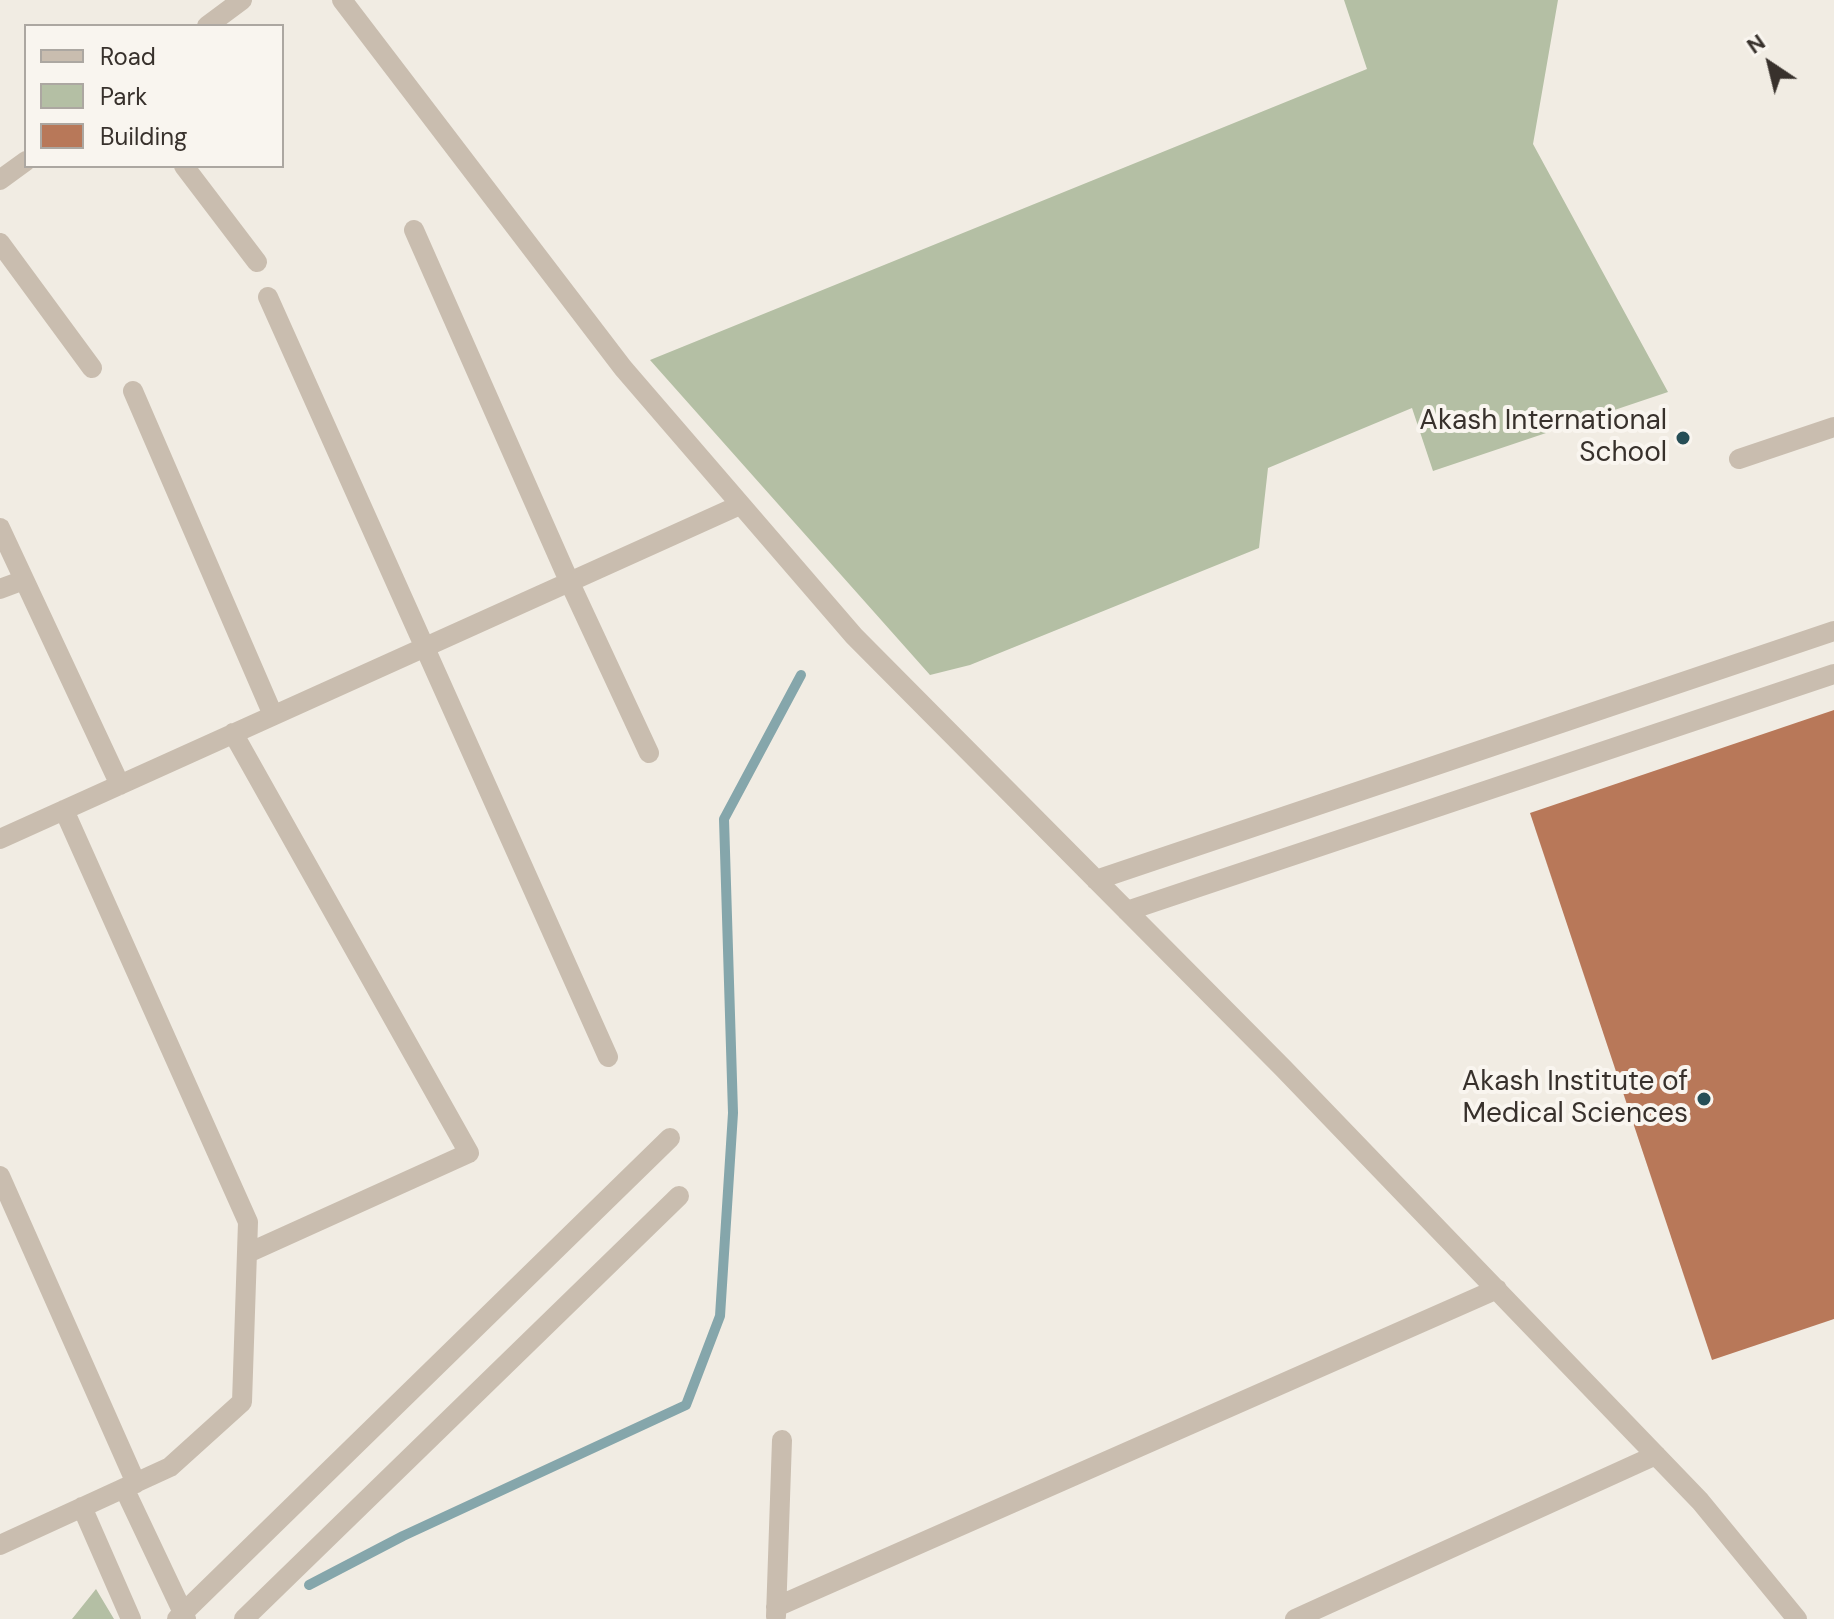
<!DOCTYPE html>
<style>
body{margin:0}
#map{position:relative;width:1834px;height:1619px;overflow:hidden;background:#f1ece3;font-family:"DM Sans",sans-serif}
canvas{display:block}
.legend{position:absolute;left:24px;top:24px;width:260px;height:144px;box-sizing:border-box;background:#f9f5ef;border:2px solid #aca7a1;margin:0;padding:10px 14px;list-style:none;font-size:24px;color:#38312c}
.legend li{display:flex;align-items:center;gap:16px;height:40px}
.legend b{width:40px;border:2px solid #aca7a1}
.north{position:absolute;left:1730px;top:24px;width:80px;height:80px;-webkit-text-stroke:6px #f9f5ef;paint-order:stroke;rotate:325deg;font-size:22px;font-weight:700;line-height:32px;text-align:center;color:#38312c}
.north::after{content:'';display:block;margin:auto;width:28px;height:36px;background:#38312c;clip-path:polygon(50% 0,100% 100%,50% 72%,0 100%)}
</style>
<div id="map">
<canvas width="1834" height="1619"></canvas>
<ul class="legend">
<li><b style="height:10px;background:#c9bdaf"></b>Road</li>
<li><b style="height:22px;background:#b4bfa4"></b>Park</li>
<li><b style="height:22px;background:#b87859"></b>Building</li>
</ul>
<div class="north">N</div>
</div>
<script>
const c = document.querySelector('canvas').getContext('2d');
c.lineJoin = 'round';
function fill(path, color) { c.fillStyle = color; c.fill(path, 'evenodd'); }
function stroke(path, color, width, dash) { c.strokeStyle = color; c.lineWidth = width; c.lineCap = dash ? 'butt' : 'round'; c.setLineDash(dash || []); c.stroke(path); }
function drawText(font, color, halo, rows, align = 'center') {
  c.font = font + ' "DM Sans",sans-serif'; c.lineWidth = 8; c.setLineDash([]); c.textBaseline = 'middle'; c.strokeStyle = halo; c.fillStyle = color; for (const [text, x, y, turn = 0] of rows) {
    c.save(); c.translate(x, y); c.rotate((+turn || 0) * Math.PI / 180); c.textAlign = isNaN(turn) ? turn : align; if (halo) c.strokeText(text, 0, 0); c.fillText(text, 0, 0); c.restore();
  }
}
const green = new Path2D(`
 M1344 0H1558L1533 144 1668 392 1433 471 1412 408 1268 468 1259 548 970 665 930 675 650 360 1367 69Z
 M96 1589 114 1619H72Z`);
const stream = new Path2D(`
 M309 1585 403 1536 686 1405 720 1316 733 1113 724 819 801 675`);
const building = new Path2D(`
 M1834 710V1319L1712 1360 1530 813Z`);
const minor = new Path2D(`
 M342 0 623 368 854 636 1283 1068 1700 1501 1797 1619
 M207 26 242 0
 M184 166 257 262
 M0 180 26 161
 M414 230 569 581 649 753
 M0 243 92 368
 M268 297 608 1057
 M133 391 273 715
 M1739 459 1834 427
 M0 528 120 785
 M0 589 24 580
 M233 733 469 1153 248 1253
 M0 839 740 505
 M1096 880 1834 631
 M1127 911 1834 674
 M0 1176 136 1483
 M124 1488 186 1619
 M82 1507 131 1619
 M0 1545 170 1467 242 1402 248 1222 64 810
 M776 1607 1497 1289
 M776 1616 782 1440
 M177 1619 670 1138
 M244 1619 679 1196
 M1295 1619 1656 1455`);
const markers = [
 [1683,438,8,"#264e56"],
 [1704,1099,8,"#264e56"]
];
const poiNames = [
 ["Akash International",1667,422],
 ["School",1667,454],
 ["Akash Institute of",1688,1083],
 ["Medical Sciences",1688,1115]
];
fill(green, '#b4bfa4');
stroke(stream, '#85a6ab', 10);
fill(building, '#b87859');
stroke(minor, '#c9bdaf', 20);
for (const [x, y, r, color] of markers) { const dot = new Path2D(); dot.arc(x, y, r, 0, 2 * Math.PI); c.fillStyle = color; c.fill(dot); stroke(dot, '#f9f5ef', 3); }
drawText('28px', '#38312c', '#f9f5ef', poiNames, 'right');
</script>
